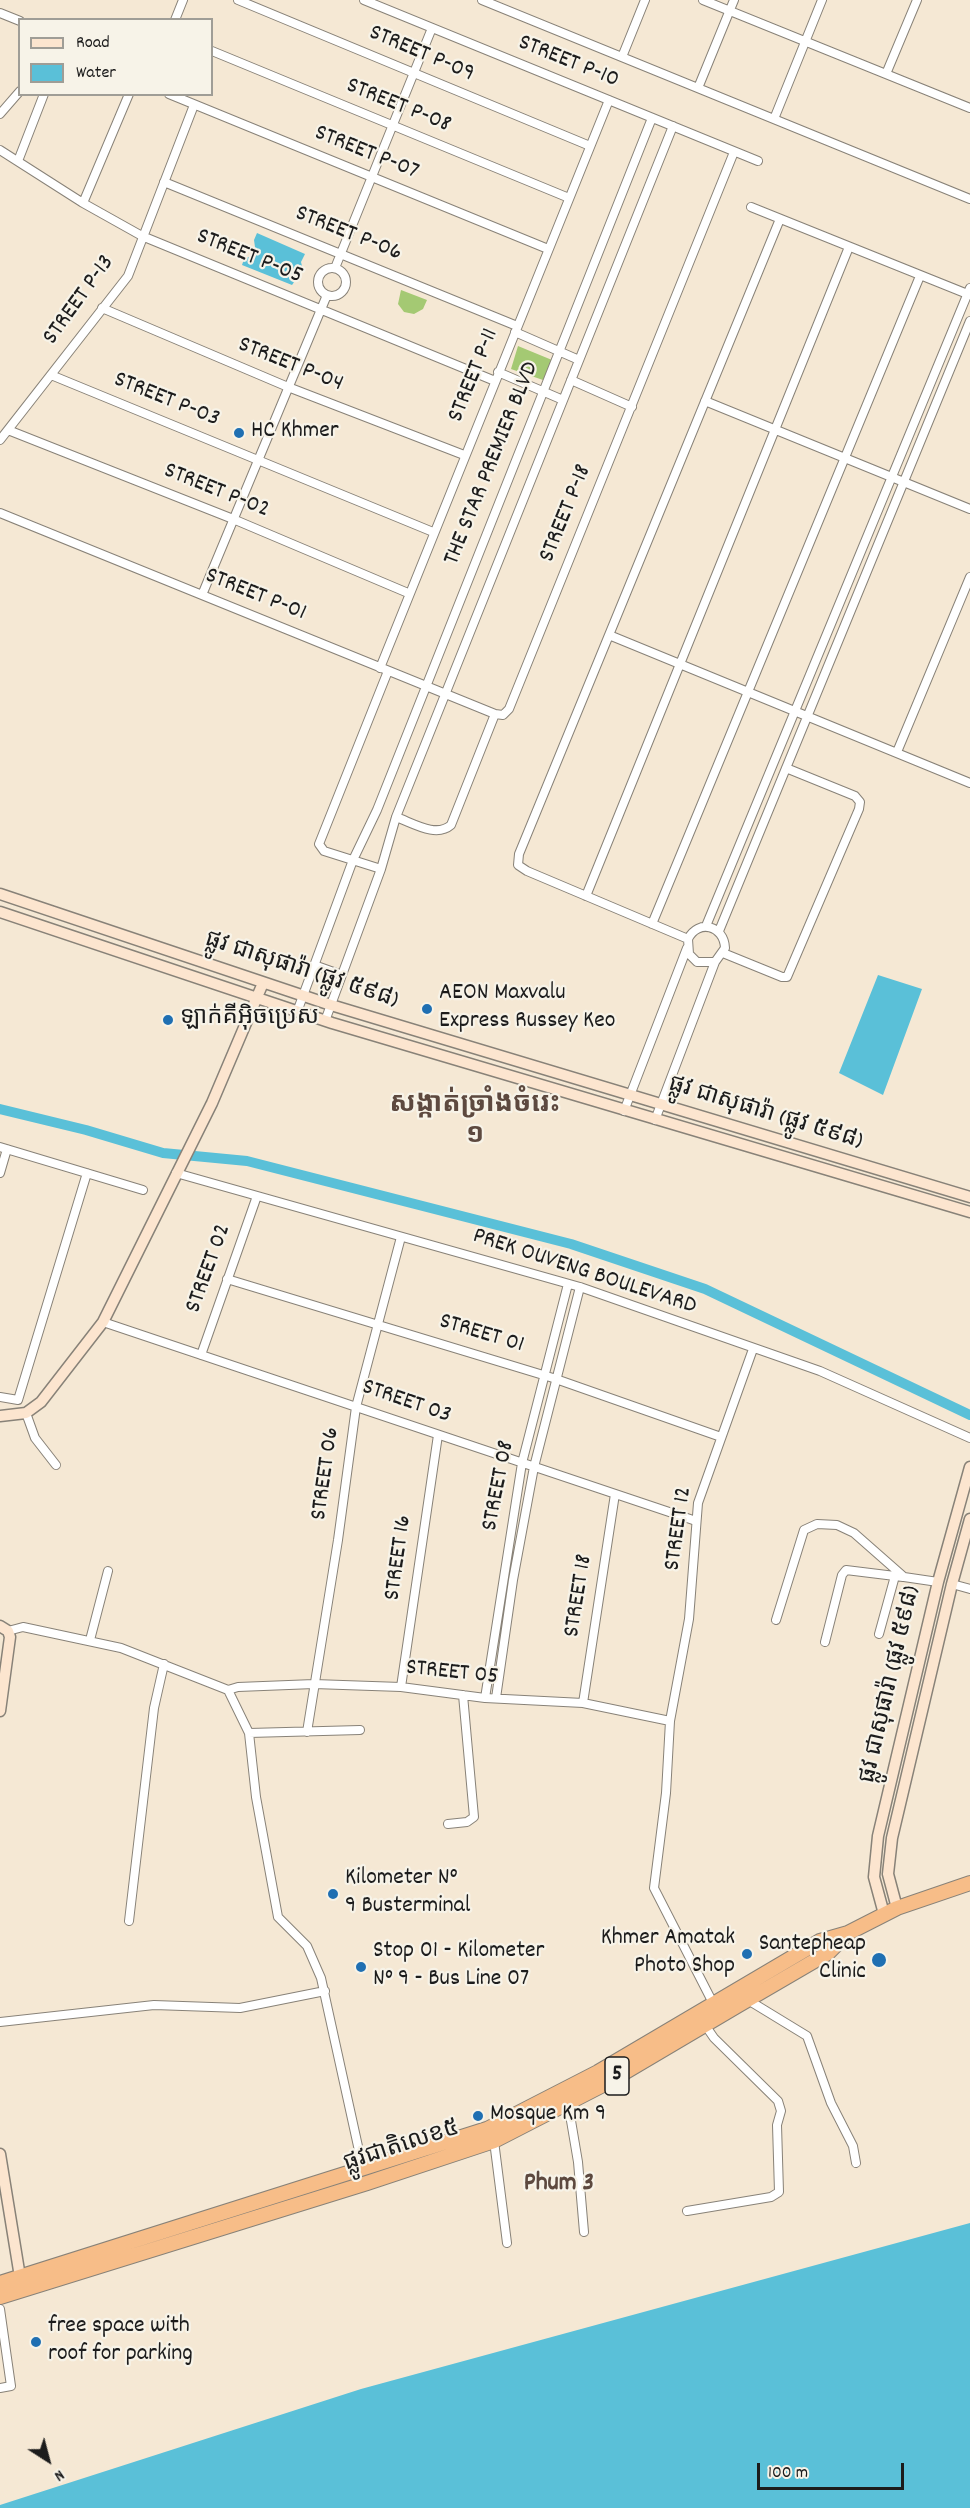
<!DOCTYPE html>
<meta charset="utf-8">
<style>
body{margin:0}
#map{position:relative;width:970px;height:2508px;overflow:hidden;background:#f5e8d4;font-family:Dekko,sans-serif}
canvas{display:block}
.legend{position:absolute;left:18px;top:18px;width:195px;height:78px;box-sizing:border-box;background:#f7f3e8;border:2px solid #9f9d96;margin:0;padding:8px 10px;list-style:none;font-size:18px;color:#1c1c1c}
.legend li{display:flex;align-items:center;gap:12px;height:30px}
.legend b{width:30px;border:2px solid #9f9d96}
.north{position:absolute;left:18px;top:2430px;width:60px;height:60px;-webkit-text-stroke:4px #f7f3e8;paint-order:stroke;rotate:144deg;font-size:16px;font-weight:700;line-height:24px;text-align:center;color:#1c1c1c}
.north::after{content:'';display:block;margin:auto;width:21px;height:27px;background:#1c1c1c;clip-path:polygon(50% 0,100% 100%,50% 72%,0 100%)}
.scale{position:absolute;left:757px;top:2463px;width:147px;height:27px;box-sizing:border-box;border:3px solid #1c1c1c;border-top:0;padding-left:8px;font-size:18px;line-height:21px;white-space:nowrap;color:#1c1c1c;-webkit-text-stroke:4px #f7f3e8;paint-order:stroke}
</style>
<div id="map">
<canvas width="970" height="2508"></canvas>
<ul class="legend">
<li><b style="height:8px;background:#fce5cf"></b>Road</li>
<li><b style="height:16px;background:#5ac0d8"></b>Water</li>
</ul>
<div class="north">N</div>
<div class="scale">100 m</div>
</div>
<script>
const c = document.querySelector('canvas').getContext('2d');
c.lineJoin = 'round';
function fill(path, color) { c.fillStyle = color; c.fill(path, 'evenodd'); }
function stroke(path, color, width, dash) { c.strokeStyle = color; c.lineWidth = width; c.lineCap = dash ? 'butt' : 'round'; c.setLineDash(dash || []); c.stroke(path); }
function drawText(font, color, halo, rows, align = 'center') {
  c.font = font + ' Dekko,"Noto Sans Khmer",sans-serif'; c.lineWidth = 4.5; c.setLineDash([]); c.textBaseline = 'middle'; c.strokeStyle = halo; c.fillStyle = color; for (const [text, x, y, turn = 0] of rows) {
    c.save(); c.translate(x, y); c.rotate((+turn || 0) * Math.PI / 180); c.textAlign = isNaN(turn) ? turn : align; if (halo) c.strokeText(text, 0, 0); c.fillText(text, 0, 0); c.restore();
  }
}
const green = new Path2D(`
 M401 290 427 300 423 309 414 314 404 312 398 304Z
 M518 346 552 360 543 380 511 369Z`);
const water = new Path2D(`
 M257 233 305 254 301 262 303 270 292 285 242 265 244 259 256 254 254 240Z
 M878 975 922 989 883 1095 839 1073Z
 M970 2223V2508H0V2505L361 2389Z`);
const canal = new Path2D(`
 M0 1109 86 1130 163 1153 247 1161 571 1244 705 1289 970 1415`);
const street = new Path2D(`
 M238 0 590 146
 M364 0 758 161
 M482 0 970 199
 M703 0 970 108
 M0 13 20 21
 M175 20 183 0
 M212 51 569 198
 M622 57 645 0
 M886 74 917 0
 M698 88 734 0
 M169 94 548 249
 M0 114 20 91
 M774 119 822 0
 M0 150 83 203 142 236 495 381
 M18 161 44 94
 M164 182 517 326
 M83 203 129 94
 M751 207 970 295
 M335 268 432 28
 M318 282a14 14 0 1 1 28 0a14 14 0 1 1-28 0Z
 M102 308 288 387 464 455
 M515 332 579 360
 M498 372 563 400
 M51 375 433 532
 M571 380 632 407
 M705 401 970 509
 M8 430 233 519 408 593
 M0 440 128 276 194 105
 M0 513 495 714 503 715 509 709 734 152
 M202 595 327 295
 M609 635 970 783
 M380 668 609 100
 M897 752 970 577
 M396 817C413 823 436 838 451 825L495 714
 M381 869 324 851 319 844 388 671
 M586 896 849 247
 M652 924 920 276
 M706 926 970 288
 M719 931 970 321
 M688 939 527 871 518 865 519 854 780 219
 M723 953 782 977H787L859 809 860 802 855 796 786 768
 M314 965 342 975
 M297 1012 353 860 377 810 652 118
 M325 1021 381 869 396 817 673 126
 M624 1111 687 948
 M655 1120 715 962 725 948C724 925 698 919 688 939L689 954 697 962H715
 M0 1147 143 1190
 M0 1173 7 1149
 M176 1173 580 1287 820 1371 970 1438
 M227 1279 553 1378 721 1437
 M103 1322 696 1521
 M201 1355 257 1196
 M0 1397 18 1400 87 1173
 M26 1413 35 1438 56 1465
 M952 1584 970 1589
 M776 1620 804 1530 817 1524 837 1525 854 1533 904 1577 938 1582
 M8 1631 23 1627 121 1648 228 1690 249 1733 256 1797 278 1917 307 1946 321 1978 363 2169
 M879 1634 895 1576
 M90 1640 108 1571
 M825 1642 842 1575 846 1570 903 1577
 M401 1687 438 1435
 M228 1690 238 1687 314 1684 401 1687 485 1698 583 1703 670 1721
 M485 1698 522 1463 568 1284
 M496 1698 513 1580 534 1467 580 1287
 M583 1703 615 1494
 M307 1732 338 1540 356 1407 401 1237
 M249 1733 360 1730
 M448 1824 467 1822 474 1817 463 1695
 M129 1921 154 1708 164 1664
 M748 2000 807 2036 831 2103 853 2146 856 2163
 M714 2005 654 1888 666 1793 670 1721 689 1619 698 1503 753 1349
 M0 2022 154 2005 240 2008 325 1991
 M568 2103 578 2162 584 2232
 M494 2141 507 2243
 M687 2211 771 2197 779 2192 777 2125 781 2111 778 2101 714 2038 705 2025
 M0 2309 11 2386 0 2388`);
const secondary = new Path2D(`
 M0 894 331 1005 970 1197
 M0 912 332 1023 970 1212
 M0 1416 26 1413 41 1402 103 1322 212 1103 263 983
 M0 1626 8 1631 10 1637 0 1711
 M897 1908 888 1874 892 1838 952 1584 970 1519
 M884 1914 874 1877 878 1836 938 1582 970 1467
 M0 2154 21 2283`);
const highway = new Path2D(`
 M0 2283 487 2129 598 2072 820 1941 848 1933 897 1908 970 1883
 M0 2297 367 2183 494 2141 605 2084 737 2006 828 1953 846 1935`);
const markers = [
 [239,433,6,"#1f6fb2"],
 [427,1009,6,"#1f6fb2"],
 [168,1020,6,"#1f6fb2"],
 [333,1894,6,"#1f6fb2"],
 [747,1954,6,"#1f6fb2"],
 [879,1960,8,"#1f6fb2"],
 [361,1967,6,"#1f6fb2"],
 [478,2116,6,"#1f6fb2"],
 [36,2342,6,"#1f6fb2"]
];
const shields = [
 [617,2076,24]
];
const shieldNames = [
 ["5",617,2076]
];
const streetNames = [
 ["STREET P-09",421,55,23],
 ["STREET P-10",568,63,22],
 ["STREET P-08",398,107,22],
 ["STREET P-07",366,154,22],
 ["STREET P-06",348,235,22],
 ["STREET P-05",249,258,22],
 ["STREET P-13",80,301,-54],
 ["STREET P-04",290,366,22],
 ["STREET P-11",475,376,-68],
 ["STREET P-03",166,401,22],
 ["THE STAR PREMIER BLVD",493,464,-68],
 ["STREET P-02",216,492,22],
 ["STREET P-18",567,514,-68],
 ["STREET P-01",255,596,22],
 ["ផ្លូវ ជាសុផារ៉ា (ផ្លូវ ៥៩៨)",301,972,18],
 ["ផ្លូវ ជាសុផារ៉ា (ផ្លូវ ៥៩៨)",765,1115,17],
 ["STREET 02",210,1269,-70],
 ["PREK OUVENG BOULEVARD",584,1273,18],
 ["STREET 01",481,1335,17],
 ["STREET 03",406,1403,19],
 ["STREET 06",327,1474,-82],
 ["STREET 08",500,1486,-79],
 ["STREET 12",680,1529,-82],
 ["STREET 16",400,1558,-82],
 ["STREET 18",580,1596,-81],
 ["STREET 05",452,1674,6],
 ["ផ្លូវ ជាសុផារ៉ា (ផ្លូវ ៥៩៨)",892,1685,-77],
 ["ផ្លូវជាតិលេខ៥",402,2148,-18]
];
const poiNames = [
 ["HC Khmer",251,433],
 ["AEON Maxvalu",439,995],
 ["Express Russey Keo",439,1023],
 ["ឡាក់គីអ៊ិចប្រេស",180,1020],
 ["Kilometer N°",345,1880],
 ["9 Busterminal",345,1908],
 ["Khmer Amatak",735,1940,"right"],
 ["Photo Shop",735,1968,"right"],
 ["Santepheap",866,1946,"right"],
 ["Clinic",866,1974,"right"],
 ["Stop 01 - Kilometer",373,1953],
 ["N° 9 - Bus Line 07",373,1981],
 ["Mosque Km 9",490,2116],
 ["free space with",48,2328],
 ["roof for parking",48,2356]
];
const neighbourhoodNames = [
 ["Phum 3",559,2185]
];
const quarterNames = [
 ["សង្កាត់ច្រាំងចំរេះ",475,1107],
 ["១",475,1138]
];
fill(green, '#a4c973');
fill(water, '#5ac0d8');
stroke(canal, '#5ac0d8', 10);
stroke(street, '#888278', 10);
stroke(secondary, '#888278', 13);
stroke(highway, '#888278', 16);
stroke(street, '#fff', 8);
stroke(secondary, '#fce5cf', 10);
stroke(highway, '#f7bd88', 14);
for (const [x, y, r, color] of markers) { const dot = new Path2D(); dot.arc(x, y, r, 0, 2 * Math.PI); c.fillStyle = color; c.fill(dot); stroke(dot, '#f7f3e8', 2); }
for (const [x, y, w] of shields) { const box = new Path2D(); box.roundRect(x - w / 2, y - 19, w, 38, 4.5); c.fillStyle = '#f7f3e8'; c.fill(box); stroke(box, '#1c1c1c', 1.5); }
drawText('bold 22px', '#1c1c1c', null, shieldNames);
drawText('24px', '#1c1c1c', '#f7f3e8', streetNames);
drawText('24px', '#1c1c1c', '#f7f3e8', poiNames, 'left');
drawText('bold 26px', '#5d493f', '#f7f3e8', neighbourhoodNames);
drawText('bold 27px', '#5d493f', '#f7f3e8', quarterNames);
</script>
